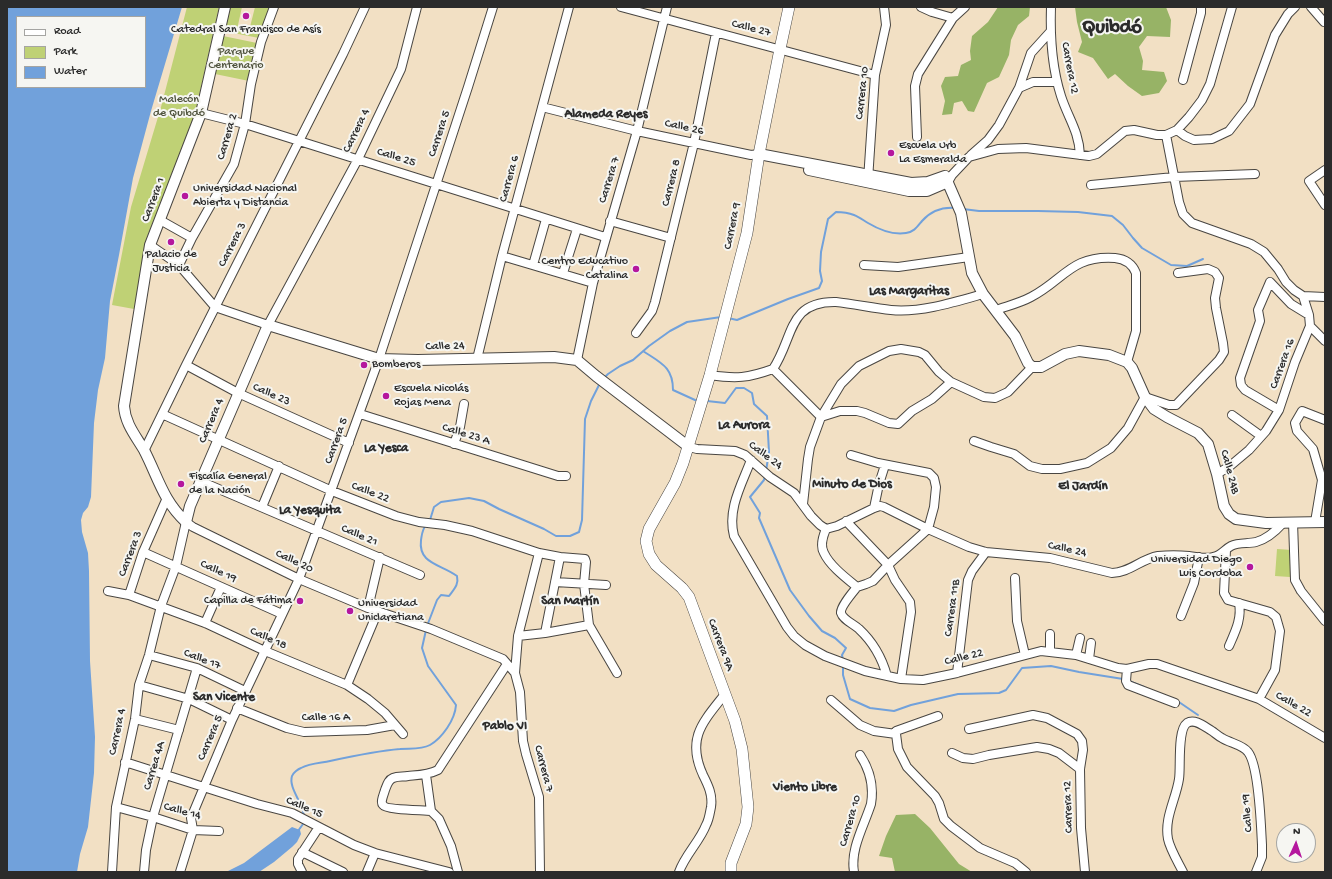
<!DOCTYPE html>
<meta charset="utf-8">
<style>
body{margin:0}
#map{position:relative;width:1332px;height:879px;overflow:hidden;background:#f2e0c4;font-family:"Gochi Hand",sans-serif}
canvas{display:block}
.frame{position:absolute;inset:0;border:8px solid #2b2b2b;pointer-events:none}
.legend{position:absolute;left:16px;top:16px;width:130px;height:72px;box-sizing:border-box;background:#f6f6f2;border:1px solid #a5a5a2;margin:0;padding:5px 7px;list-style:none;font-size:12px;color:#2b2b2b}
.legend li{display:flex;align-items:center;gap:8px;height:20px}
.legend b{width:20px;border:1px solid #a5a5a2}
.north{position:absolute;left:1276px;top:823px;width:40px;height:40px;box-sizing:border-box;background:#f6f6f2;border:1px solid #a5a5a2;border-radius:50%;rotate:3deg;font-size:11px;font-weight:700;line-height:16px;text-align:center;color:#2b2b2b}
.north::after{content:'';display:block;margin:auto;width:14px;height:18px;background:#b5179e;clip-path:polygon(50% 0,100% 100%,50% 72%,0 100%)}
</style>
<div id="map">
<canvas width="1332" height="879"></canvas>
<div class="frame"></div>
<ul class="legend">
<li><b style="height:5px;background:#fff"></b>Road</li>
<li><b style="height:11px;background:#bfd175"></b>Park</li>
<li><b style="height:11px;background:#71a1db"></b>Water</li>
</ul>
<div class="north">N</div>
</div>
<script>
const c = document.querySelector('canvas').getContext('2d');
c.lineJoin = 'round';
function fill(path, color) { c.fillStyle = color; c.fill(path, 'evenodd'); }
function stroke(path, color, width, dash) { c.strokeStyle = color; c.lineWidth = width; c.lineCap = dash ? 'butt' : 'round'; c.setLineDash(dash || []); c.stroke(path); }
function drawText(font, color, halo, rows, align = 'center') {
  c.font = font + ' "Gochi Hand",sans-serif'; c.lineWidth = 4; c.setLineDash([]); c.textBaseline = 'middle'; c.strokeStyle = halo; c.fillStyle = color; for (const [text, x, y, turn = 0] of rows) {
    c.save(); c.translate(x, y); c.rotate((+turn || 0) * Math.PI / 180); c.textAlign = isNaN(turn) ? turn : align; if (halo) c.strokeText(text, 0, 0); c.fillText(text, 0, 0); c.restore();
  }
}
const green = new Path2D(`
 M187 7H219L195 114 147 237 134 309 112 305 131 207 161 107Z
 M228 7H242L238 25 250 27 255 7H271L259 38 223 31Z
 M223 36 257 43 249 81 215 74Z
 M1277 549 1292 550 1290 577 1275 576Z`);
const forest = new Path2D(`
 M998 7H1030L1029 16 1018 25 1011 40 1009 55 999 77 987 83 974 112 968 111 962 101 954 103 952 114 942 115 945 101 941 86 945 77 958 76 961 65 971 60 970 51 972 36 988 22Z
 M1075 7H1166L1171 20 1170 37 1147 36 1139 47 1143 61 1142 70 1164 72 1167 81 1159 93 1142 96 1128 86 1115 74 1108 79 1093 58 1078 52 1082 42 1077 22Z
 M915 814 930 828 959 864 972 872H895L892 858 879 856 886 836 896 815Z`);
const water = new Path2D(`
 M7 7H182L151 111 133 178 119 255 110 301 105 358 98 390 94 423 91 497 88 507 83 513 81 520 82 532 88 553 89 571 90 661 95 737 94 773 88 827 80 854 77 872H7ZM17 17H145V87H17Z
 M292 827 300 830 301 834 297 842 292 847 274 862 259 872H226L244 863Z`);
const stream = new Path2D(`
 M963 209 979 211H1038L1078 212 1112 216 1123 225 1133 238 1142 248 1171 265 1187 266 1203 259
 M728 318 737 320 788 299 819 288 822 281 820 271 821 252 828 219 836 212C842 212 849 213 854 215 859 217 863 220 868 223 878 229 893 235 906 233 914 232 917 227 922 221 931 211 942 207 955 208
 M643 351C661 363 673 367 673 390L695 400 698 401
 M604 378 608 374 620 366 633 360 649 346 670 331 687 322 721 317
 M707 401 725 403 736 388H744L752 393 754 404 767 416 769 452 766 471
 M765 475 764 480 750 497 760 513 759 518 790 590 809 616 822 631 835 638 846 648 842 655 843 660
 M430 520 434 507 441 502 469 498 484 501 499 509 544 529 556 536H570L579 532 582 520 585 419 591 401 600 383
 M426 525C422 530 422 534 421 540 418 564 441 564 457 576 459 585 454 589 449 596L441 595 437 600 427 626
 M843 665V675L850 699 870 708 894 711 911 705 958 694 999 693 1006 690 1022 668 1051 666 1079 672 1123 679
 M1129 681 1144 687
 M1176 700 1198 715
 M304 817C304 804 288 788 292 776 293 773 298 769 301 768 310 763 321 763 330 761 353 756 376 751 400 749 409 748 421 750 430 745 442 738 455 720 456 705L428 666 422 648 426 630
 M298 831 303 824V821`);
const minor = new Path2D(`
 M621 7 875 75
 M921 7 932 12 953 18
 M1051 7C1050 37 1052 68 1061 96 1068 118 1079 131 1080 155
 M1311 7 1324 22
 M1183 80 1201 13V7
 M1019 88 1031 53 1050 32
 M542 107 637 131 751 155 759 154
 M201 113 245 124 605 237
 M1177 130 1185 136 1194 140 1212 139 1229 131 1250 104 1275 35 1288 14 1295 7
 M1166 135 1179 202 1183 214 1192 223 1251 244 1264 252 1278 269 1286 282 1294 290 1303 296 1325 297
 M917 137 915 86 918 74 953 18 965 7
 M971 155 988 140 999 125 1019 88 1033 82H1057
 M1325 170 1309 181 1325 205
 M868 180 875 75 886 25 884 7
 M948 182 952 175 969 157 998 149 1026 148 1089 156 1097 154 1125 131 1134 130 1157 135H1166L1177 130 1189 117 1202 100 1210 84 1232 7
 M1091 185 1174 177 1255 174
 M160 220 192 238
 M610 221 671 238
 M150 245 179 265 215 307 268 325 358 159 401 69 417 7
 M502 256 593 283
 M179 265 192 238 234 164 245 124 251 84 261 42 274 7
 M533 265 546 219
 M864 265 898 267 969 257
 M563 273 577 229
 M1303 296 1309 315
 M996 310C1007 306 1020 303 1031 297 1064 280 1071 255 1115 258 1125 259 1132 263 1136 273V331L1127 362
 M1310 326 1325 341
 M636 333 652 311 655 302 694 143 716 33
 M477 359 502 256 569 7
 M577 360 593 283 637 131 667 7
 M186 365 238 393 349 443
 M773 369 821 417 840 411H857L865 413 889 423 898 424 912 411 932 399 951 382
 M710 375C736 379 748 378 773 369 794 338 787 301 836 302 854 304 873 308 891 310 920 313 955 302 983 294
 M162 414 332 491 396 516 419 522 445 525 472 531 539 553 560 557 585 559 586 562 584 584 589 625 617 673
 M360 414 558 476H566
 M1232 415 1261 436
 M974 441 991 447 1014 454 1030 466 1042 469H1060L1087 463 1111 448 1128 428 1145 397 1169 405H1176L1219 360 1224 352 1223 343 1216 308 1215 298 1219 278 1215 272 1208 269 1178 273
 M454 444 460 427 464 404
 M689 447 697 449 735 451 745 455 770 477 794 493 811 516 820 525 826 529 837 526 874 508 880 506 884 507 928 529 969 547 986 552 1050 558 1112 573C1129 573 1141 559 1158 556 1168 555 1179 555 1189 556 1196 557 1206 559 1213 557 1221 556 1225 549 1231 546 1239 542 1248 544 1256 542 1267 539 1275 532 1283 523
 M144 451 186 365 343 54 365 7
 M751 460C742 484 727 509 734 536L787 627 794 636 805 645 825 656 865 671 901 679 923 680 957 673 1041 651 1076 655 1118 668 1127 669 1149 664H1157L1259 699 1325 738
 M1217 474 1230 466 1249 450 1266 431 1279 410 1295 362 1310 326 1309 315 1291 304 1270 282 1258 310 1260 321 1240 378 1241 385 1245 390 1279 410
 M200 481 420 575
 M803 504 808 459 810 447 821 417 841 384 859 366 889 351 901 349 919 352 925 355 939 372 951 382 984 397 995 398 1008 392 1032 367
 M262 507 279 466
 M874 508 879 484 885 465
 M846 521 888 565 895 580 910 602 911 612 901 679
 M1293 522 1295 580 1301 591 1325 621
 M1315 522 1322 480 1313 449 1297 431 1295 423 1302 411 1325 420
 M826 529C823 536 820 546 824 553 830 566 846 578 857 587L866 584 873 581 888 565 928 529 934 507 936 487 934 478 929 473 878 463 851 455
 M1226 550 1224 593 1228 600 1270 612 1276 617 1280 631 1275 670 1259 699
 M143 552 282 614
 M539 553 518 636 515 673 520 692 523 741 526 754 539 797 540 872
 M1015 578 1017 621 1025 655
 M555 582 606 585
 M857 587C853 592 840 607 841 613 843 620 854 624 859 629 873 642 882 658 887 676
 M108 591 129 595 205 623 265 651 347 685 368 699 385 713 403 734
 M129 595 143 552 166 500
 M368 608 380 557
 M1181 616 1194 583 1199 557
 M205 623 221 587
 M545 633 560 557
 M518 636 545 633 589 625
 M1229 646C1235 632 1242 619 1239 603
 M1050 652V634
 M149 655 197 668 245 691
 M1076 655 1080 638
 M1089 659 1091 643
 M1127 669 1126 681 1128 685 1175 703
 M957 673 968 580 972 571 986 552
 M139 685 189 699 232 720
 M347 685 378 611
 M831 700 860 725 874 731 896 734 898 749 907 767 935 796 939 803 944 819 951 826 980 848 1015 863 1026 872
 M237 708 287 728 304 732 367 730 395 725
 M135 719 179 730
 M969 729 1033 715 1047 718 1077 734 1082 741 1083 750 1080 769 1081 828 1085 872
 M895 734 896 731 938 716
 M952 753 963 758 973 759 989 755 1037 747 1049 749 1059 753 1080 769
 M125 762 257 804 292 813 354 845 375 853 449 872
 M426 775 431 811 439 819 451 846 458 872
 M116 807 153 817 193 830 219 831
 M431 811C424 810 386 810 383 805 380 802 384 794 385 790 387 785 388 780 393 778 398 776 403 777 408 776 419 775 428 775 438 770L507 664
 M302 852 343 872
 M112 872 116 807 135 719 139 685 149 655 161 606 176 566 186 522 193 527 299 579 368 608 431 629 503 659 515 673
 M144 872 146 850 153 817 197 668
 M180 872 193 830 191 818 232 720 299 579 379 359 468 87 493 7
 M302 872 298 864V859L319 827
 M367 872 375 853
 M679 872C685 855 700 841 706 825 709 820 710 812 711 807 713 795 708 785 703 775 686 738 703 722 725 694
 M854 872C850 849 864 826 871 804 874 786 870 770 860 755
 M1183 872C1178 862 1170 849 1168 839 1164 818 1176 799 1179 779 1181 767 1177 730 1187 723 1195 718 1205 727 1212 731 1215 733 1218 736 1222 738 1230 743 1243 745 1248 752 1259 766 1261 826 1262 845V857L1256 872`);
const tertiary = new Path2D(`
 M225 7 201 113 150 245 124 406C125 423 135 435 144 450 158 477 163 501 186 522L190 506 268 325 379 359 418 360 554 357 577 360 596 376 689 447
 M759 154 911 183 928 182 945 176 961 213 972 273 983 294 1015 336 1028 363 1032 367H1041L1065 354 1079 351 1109 355 1127 362 1132 368 1145 397 1154 409 1167 417 1198 433 1208 444 1217 474 1224 506 1229 514 1236 519 1266 523 1325 522
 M809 170 909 191H927L948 182`);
const secondary = new Path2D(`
 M731 872V863L746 824 748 807 742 749 735 721 689 597 682 588 656 565 649 554 646 541 649 529 675 483 683 463 710 375 747 233 759 154 780 49 789 7`);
const markers = [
 [246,16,4,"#b5179e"],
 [891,153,4,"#b5179e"],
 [185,196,4,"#b5179e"],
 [171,242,4,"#b5179e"],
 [636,269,4,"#b5179e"],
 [364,365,4,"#b5179e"],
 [386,396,4,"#b5179e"],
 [181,484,4,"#b5179e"],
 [1250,567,4,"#b5179e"],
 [300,601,4,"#b5179e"],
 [350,611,4,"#b5179e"]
];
const streetNames = [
 ["Calle 27",751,29,14],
 ["Carrera 12",1069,68,79],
 ["Carrera 10",863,93,-84],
 ["Calle 26",684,128,12],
 ["Carrera 4",357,131,-64],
 ["Carrera 5",440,134,-72],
 ["Carrera 2",228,137,-74],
 ["Calle 25",396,158,17],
 ["Carrera 6",510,179,-75],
 ["Carrera 7",610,180,-73],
 ["Carrera 8",672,183,-76],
 ["Carrera 1",154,200,-69],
 ["Carrera 9",733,226,-79],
 ["Carrera 3",233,245,-63],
 ["Calle 24",445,347,-1],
 ["Carrera 16",1283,364,-70],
 ["Calle 23",271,395,24],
 ["Carrera 4",212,421,-67],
 ["Calle 23 A",466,435,17],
 ["Carrera 5",337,441,-70],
 ["Calle 24",765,456,37],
 ["Calle 24B",1229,472,75],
 ["Calle 22",370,493,21],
 ["Calle 21",359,536,23],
 ["Calle 24",1067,550,12],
 ["Carrera 3",131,554,-69],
 ["Calle 20",294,562,25],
 ["Calle 19",218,572,25],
 ["Carrera 11B",953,608,-82],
 ["Calle 18",268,639,24],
 ["Carrera 9A",720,645,69],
 ["Calle 22",964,658,-14],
 ["Calle 17",202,660,21],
 ["Calle 22",1293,705,30],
 ["Calle 16 A",326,718],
 ["Carrera 4",118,732,-78],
 ["Carrera 5",211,738,-67],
 ["Carrea 4A",155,766,-73],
 ["Carrera 7",543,769,75],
 ["Carrera 12",1069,807,-92],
 ["Calle 15",304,808,23],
 ["Calle 14",182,812,15],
 ["Calle 19",1248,813,-95],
 ["Carrera 10",851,821,-74]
];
const poiNames = [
 ["Catedral San Francisco de Asís",246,30,"center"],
 ["Escuela Urb",899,146],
 ["La Esmeralda",899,160],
 ["Universidad Nacional",193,189],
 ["Abierta y Distancia",193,203],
 ["Palacio de",171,255,"center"],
 ["Justicia",171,269,"center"],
 ["Centro Educativo",628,262,"right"],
 ["Catalina",628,276,"right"],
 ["Bomberos",372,365],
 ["Escuela Nicolás",394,389],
 ["Rojas Mena",394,403],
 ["Fiscalía General",189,477],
 ["de la Nación",189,491],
 ["Universidad Diego",1242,560,"right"],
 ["Luis Cordoba",1242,574,"right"],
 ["Capilla de Fátima",292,601,"right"],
 ["Universidad",358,604],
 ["Uniclaretiana",358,618]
];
const parkNames = [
 ["Parque",236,52],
 ["Centenario",236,66],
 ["Malecón",179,100],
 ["de Quibdó",179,114]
];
const neighbourhoodNames = [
 ["Alameda Reyes",606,115],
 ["Las Margaritas",909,292],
 ["La Aurora",744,426],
 ["La Yesca",386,449],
 ["Minuto de Dios",852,485],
 ["El Jardín",1083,487],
 ["La Yesquita",310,511],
 ["San Martín",570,602],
 ["San Vicente",224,698],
 ["Pablo VI",505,727],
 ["Viento Libre",805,788]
];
const townNames = [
 ["Quibdó",1112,29]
];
fill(green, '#bfd175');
fill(forest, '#97b366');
fill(water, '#71a1db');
stroke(stream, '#71a1db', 2);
stroke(minor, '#494642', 10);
stroke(tertiary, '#494642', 12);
stroke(secondary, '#494642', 12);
stroke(minor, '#fff', 8);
stroke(tertiary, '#fff', 10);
stroke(secondary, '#fff', 11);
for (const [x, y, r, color] of markers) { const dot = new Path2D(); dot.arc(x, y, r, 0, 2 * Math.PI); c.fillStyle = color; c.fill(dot); stroke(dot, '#f6f6f2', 1.5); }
drawText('12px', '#2b2b2b', '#f6f6f2', streetNames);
drawText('12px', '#2b2b2b', '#f6f6f2', poiNames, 'left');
drawText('12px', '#50543e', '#f6f6f2', parkNames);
drawText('bold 13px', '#2b2b2b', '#f6f6f2', neighbourhoodNames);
drawText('bold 20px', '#2b2b2b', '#f6f6f2', townNames);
</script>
